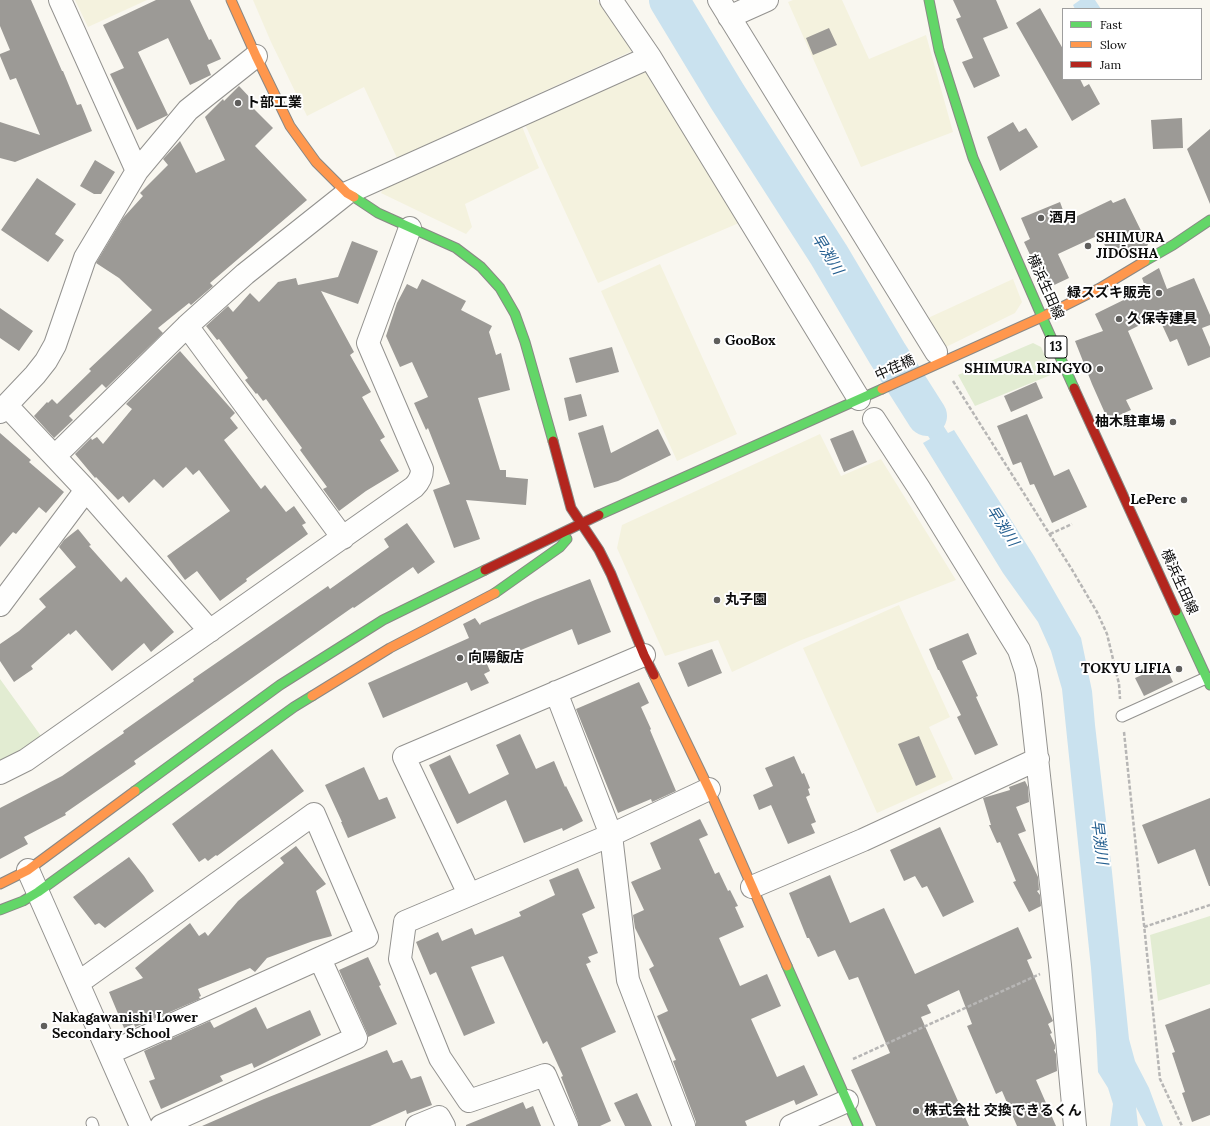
<!DOCTYPE html>
<meta charset="utf-8">
<style>
body{margin:0}
#map{position:relative;width:1210px;height:1126px;overflow:hidden;background:#f9f7f0;font-family:Lora,serif}
canvas{display:block}
.legend{position:absolute;left:1062px;top:8px;width:140px;height:72px;box-sizing:border-box;background:#fff;border:1px solid #9e9e9e;margin:0;padding:5px 7px;list-style:none;font-size:12px;color:#0c0c0c}
.legend li{display:flex;align-items:center;gap:8px;height:20px}
.legend b{width:20px;border:1px solid #9e9e9e}
</style>
<div id="map">
<canvas width="1210" height="1126"></canvas>
<ul class="legend">
<li><b style="height:5px;background:#63d668"></b>Fast</li>
<li><b style="height:5px;background:#ff974d"></b>Slow</li>
<li><b style="height:5px;background:#b3261e"></b>Jam</li>
</ul>
</div>
<script>
const c = document.querySelector('canvas').getContext('2d');
c.lineJoin = 'round';
function fill(path, color) { c.fillStyle = color; c.fill(path, 'evenodd'); }
function stroke(path, color, width, dash) { c.strokeStyle = color; c.lineWidth = width; c.lineCap = dash ? 'butt' : 'round'; c.setLineDash(dash || []); c.stroke(path); }
function drawText(font, color, halo, rows, align = 'center') {
  c.font = font + ' Lora,"Noto Sans JP",serif'; c.lineWidth = 4; c.setLineDash([]); c.textBaseline = 'middle'; c.strokeStyle = halo; c.fillStyle = color; for (const [text, x, y, turn = 0] of rows) {
    c.save(); c.translate(x, y); c.rotate((+turn || 0) * Math.PI / 180); c.textAlign = isNaN(turn) ? turn : align; if (halo) c.strokeText(text, 0, 0); c.fillText(text, 0, 0); c.restore();
  }
}
const farmland = new Path2D(`
 M75 0H147L88 27Z
 M253 0H597L632 51 397 158 364 87 307 116 271 42Z
 M793 0H842L869 59 926 35 953 132 861 167 788 2Z
 M646 72 739 223 598 283 523 120Z
 M521 124 539 168 465 204 472 227 466 234 381 193 386 183Z
 M660 264 737 434 677 461 601 291Z
 M1013 279 1022 302 1015 313 946 347 928 318Z
 M820 434 841 476 881 459 956 580 799 641 732 672 718 640 665 656 617 548 622 525Z
 M899 605 950 717 929 727 953 779 877 813 803 648Z`);
const green = new Path2D(`
 M1033 343 1041 347 1053 374 975 406 958 375Z
 M0 679 41 736 18 754 0 762Z
 M1210 916V984L1158 1001 1150 935Z`);
const water = new Path2D(`
 M1080 0H1095L1101 9H1075L1073 5Z
 M915 381 948 433 954 430 1034 556 1081 638 1092 691 1095 725 1112 872 1129 1039 1135 1061 1149 1088 1163 1126H1146L1136 1107 1138 1126H1110L1113 1104 1108 1088 1098 1072 1096 1033 1091 968 1062 689 1051 651 1038 622 1003 573 923 443 930 439 898 390Z`);
const pier = new Path2D(`
 M916 380 923 391 902 400 896 391Z`);
const river = new Path2D(`
 M669 0 727 96 829 255 887 353 927 416`);
const building = new Path2D(`
 M0 0H31L62 71H63L77 105 81 104 92 131 15 162 0 158V122L40 135 16 78 10 80 0 56V54L10 50 0 26Z
 M156 0H190L209 40 211 39 221 59 207 65 211 75 190 85 168 38 138 52 168 115 137 130 110 74 124 68 103 25Z
 M953 0H996L1008 28 983 38 1000 76 974 88 962 62 973 58 956 19 961 17Z
 M1040 8 1063 49V79H1080L1084 87 1089 84 1100 104 1072 121 1016 23Z
 M829 28 837 45 813 55 806 38Z
 M239 86 255 103 252 107 273 128 255 146 307 200 210 283 213 286 191 305 189 303 158 328 163 333 106 388 102 384 69 416 73 420 54 438 34 416 47 402 48 403 52 399 57 404 91 371 89 369 152 310 119 278 96 263 123 218 143 196 140 193 168 165 163 159 180 141 196 173 225 160 205 117 223 99 224 101Z
 M1182 118 1183 148 1153 149 1151 120Z
 M1013 122 1019 132 1026 128 1038 147 1000 171 987 137Z
 M1210 129V204L1187 149Z
 M95 160 115 172 101 194H94L80 186Z
 M37 178 76 204 55 234 64 240 48 262 1 230Z
 M1125 198 1148 245 1132 255 1129 249 1112 258 1099 235 1058 254 1069 278 1052 286 1049 279 1046 280 1035 257 1032 259 1024 242 1030 239 1021 218 1060 202 1067 221 1111 200 1113 203Z
 M352 241 378 251 358 304 321 291 354 352 350 355 371 392 362 397 385 437 380 440 399 471 366 491 339 511 323 489 327 487 300 450 302 448 266 399 263 401 257 393 256 394 245 380 248 378 219 339 217 340 206 326 228 306 233 312 250 293 259 302 278 282 296 278 298 285 338 277Z
 M1159 268 1167 289 1194 278 1210 315V325L1202 328 1210 347V357L1188 366 1177 339 1170 342 1158 316 1128 331 1153 389 1126 400 1131 410 1108 420 1092 384 1075 341 1103 331 1095 314 1146 289 1142 278Z
 M422 279 466 301 461 310 492 326 489 332 496 355 501 353 510 390 478 398 500 470H506V477L528 479 526 505 466 500 480 539 454 548 433 490 450 484 428 428 426 430 414 403 428 397 412 362 400 367 386 336 397 303 407 284 417 289Z
 M0 308 33 331 19 351 0 338Z
 M612 347 619 372 576 383 569 358Z
 M180 351 235 413 230 418 238 428 224 440 261 489 265 485 286 512 294 506 306 523 302 525 308 534 246 579 247 581 220 601 197 571 185 580 167 556 230 511 199 470 193 475 186 467 163 488 154 479 129 503 123 496 118 500 96 477 95 478 75 454 91 438 92 440 97 437 103 444 132 409 126 404Z
 M1036 382 1043 398 1011 412 1004 396Z
 M581 394 587 416 569 421 564 398Z
 M1027 414 1054 476 1069 469 1087 507 1052 523 1034 484 1030 485 1021 462 1013 465 997 426Z
 M603 425 611 453 658 429 671 455 618 481 594 488 578 433Z
 M853 430 867 462 844 472 830 439Z
 M0 433 31 460 29 462 64 492 46 513 39 507 16 534 13 532 0 547Z
 M407 523 435 562 418 574 413 567 354 608 353 607 134 761 136 764 65 813 66 815 24 837 28 844 0 859V808L62 776 124 733 123 731 194 681 193 679 328 586 330 589 389 547 384 539Z
 M78 529 91 545 89 546 121 582 126 577 174 632 151 652 144 643 112 671 76 630 70 635 69 633 31 666 33 669 14 682 0 661V644L19 631 46 607 39 599 76 567 59 547 64 540Z
 M590 579 611 632 578 645 572 629 487 664 490 671 484 674 489 683 471 691 467 682 383 718 368 683 469 638 463 624 475 618 480 625 481 623 535 600Z
 M968 633 977 654 962 661 978 696 976 697 998 745 975 755 957 717 961 715 939 670H938L929 649Z
 M712 649 722 673 688 687 678 663Z
 M1165 665 1173 682 1144 696 1135 678Z
 M639 682 649 703 641 707 651 729 650 730 676 791 652 802 651 799 618 813 576 709Z
 M520 734 536 769 554 761 565 787 566 786 583 821 563 831 562 828 524 843 506 800 457 824 429 765 450 755 469 794 509 774 496 745Z
 M919 736 936 777 916 786 898 744Z
 M272 749 304 791 217 856 216 855 208 861 205 858 199 862 172 824Z
 M794 756 802 774 804 773 810 788 808 789 810 795 806 797 816 822 811 824 815 833 788 844 771 805 759 810 753 795 773 786 765 768Z
 M364 767 379 800 387 797 396 818 348 838 341 822H342L325 785Z
 M1025 781 1028 787 1029 802 1016 807 1026 831 1018 834 1038 877 1039 890 1037 891 1040 895 1041 906 1029 912 1013 882 1016 881 1000 842 997 843 989 825H991L983 798 1010 790 1009 787Z
 M1210 798V886H1209L1195 849 1158 864 1142 825Z
 M700 819 708 835 699 839 715 874 719 872 728 891 730 890 738 906 735 907 744 927 719 938 740 986 767 974 781 1006 751 1019 777 1077 804 1065 818 1095 796 1105 794 1100 745 1121 747 1126H696V1122L673 1061 676 1060 657 1016 668 1011 649 969 654 966 635 928 633 915 644 910 631 882 661 869 650 843Z
 M940 827 974 902 943 917 927 886 922 888 915 876 904 881 890 850Z
 M296 846 326 884 316 891 332 936 313 941 267 958 255 972 250 968 198 989 201 996 199 997 200 999 135 1027 134 1024 124 1028 109 992 143 978 135 968 190 923 199 936 205 932 208 936 238 901 284 863 280 858Z
 M129 857 144 876 154 891 105 928 99 923 95 925 73 897Z
 M578 868 595 908 582 914 598 953 588 957 591 962 586 964 616 1032 581 1048 611 1121 600 1126H579L578 1121 561 1077 563 1076 547 1041 543 1044 503 956 471 967 495 1023 464 1036 436 972 430 975 416 942 438 932 442 941 472 928 475 935 521 916 519 912 555 895 549 880Z
 M830 875 850 923 884 908 915 974 1018 927 1032 958 1027 960 1053 1021 1048 1024 1052 1033 1050 1034 1055 1045V1049L1054 1050 1056 1054 1057 1071 1036 1080 1056 1126H1017L1002 1091 996 1094 967 1026 972 1024 959 990 927 1005 931 1013 921 1017 969 1126H876L851 1070 890 1053 858 977 849 980 835 950 818 957 809 938H807L789 893Z
 M368 957 381 985 379 986 397 1024 368 1037 367 1033 339 970Z
 M256 1007 267 1029 310 1010 321 1035 254 1068 252 1063 220 1076 223 1081 161 1109 149 1081 155 1079 144 1051 210 1021 214 1028Z
 M1210 1008V1115L1192 1122 1182 1093 1185 1092 1172 1053 1175 1052 1165 1025Z
 M387 1050 393 1063 402 1060 411 1079 421 1076 432 1105 407 1114 406 1110 370 1126H202L264 1099Z
 M637 1093 652 1126H625L614 1103Z
 M523 1102 526 1109 533 1106 541 1126H466V1125Z`);
const path = new Path2D(`
 M953 381 1071 568 1097 612 1107 634 1119 684 1120 699
 M1050 534 1072 524
 M1124 732 1160 1079 1182 1126
 M1144 927 1210 905
 M853 1059 1040 974`);
const lane = new Path2D(`
 M1122 716 1206 678
 M92 1123 93 1126`);
const street = new Path2D(`
 M60 0 137 171
 M611 0 650 57 859 399
 M719 0 936 352
 M729 17 767 0
 M187 326 343 538
 M7 406 86 490 210 631
 M0 412 35 375 46 361 55 345 85 258 137 171 188 110 256 56
 M874 419 919 488 1019 650 1026 671 1030 695 1060 965 1075 1126
 M55 456 187 326 245 274 347 193 650 57
 M0 605 86 490
 M556 692 611 835 628 980 684 1126
 M0 773 26 760 414 487C419 482 422 477 422 469L368 343 410 228
 M28 870 141 1126
 M752 887 863 840 1038 759
 M469 894 404 757 644 655
 M78 983 314 814 367 937 109 1053
 M161 1126 356 1038 320 959
 M417 1126 439 1117 444 1126
 M567 1126 545 1075 469 1101 440 1058 400 959 405 922 611 835 709 789
 M791 1126 847 1101`);
const fast = new Path2D(`
 M929 0 939 50 973 158 1042 317 1074 388
 M354 197 378 213 456 248 481 267 500 288 515 314 525 342 553 441
 M1145 261 1173 245 1210 220
 M599 515 882 389
 M495 593 560 547 567 539
 M1176 611 1210 685
 M135 791 280 685 383 620 485 570
 M0 910 23 901 38 892 294 707 312 696
 M787 966 858 1126`);
const slow = new Path2D(`
 M231 0 256 56 290 126 316 162 347 193 354 197
 M882 389 1042 317 1100 288 1145 261
 M654 675 709 789 787 966
 M312 696 390 648 495 593
 M0 884 28 870 135 791`);
const jam = new Path2D(`
 M1074 388 1176 611
 M553 441 571 508 599 550 611 574 644 655 654 675
 M485 570 599 515`);
const markers = [
 [238,103,4,"#5f5e5c"],
 [1041,218,4,"#5f5e5c"],
 [1088,246,4,"#5f5e5c"],
 [1159,293,4,"#5f5e5c"],
 [1119,319,4,"#5f5e5c"],
 [717,341,4,"#5f5e5c"],
 [1100,369,4,"#5f5e5c"],
 [1173,422,4,"#5f5e5c"],
 [1184,500,4,"#5f5e5c"],
 [717,600,4,"#5f5e5c"],
 [460,658,4,"#5f5e5c"],
 [1179,669,4,"#5f5e5c"],
 [44,1026,4,"#5f5e5c"],
 [916,1111,4,"#5f5e5c"]
];
const shields = [
 [1056,347,22]
];
const shieldNames = [
 ["13",1056,347]
];
const poiNames = [
 ["ト部工業",246,103],
 ["酒月",1049,218],
 ["SHIMURA",1096,238],
 ["JIDŌSHA",1096,254],
 ["緑スズキ販売",1151,293,"right"],
 ["久保寺建具",1127,319],
 ["GooBox",725,341],
 ["SHIMURA RINGYO",1092,369,"right"],
 ["柚木駐車場",1165,422,"right"],
 ["LePerc",1176,500,"right"],
 ["丸子園",725,600],
 ["向陽飯店",468,658],
 ["TOKYU LIFIA",1171,669,"right"],
 ["Nakagawanishi Lower",52,1018],
 ["Secondary School",52,1034],
 ["株式会社 交換できるくん",924,1111]
];
const streetNames = [
 ["横浜生田線",1045,287,66],
 ["中荏橋",895,368,-24],
 ["横浜生田線",1179,582,66]
];
const waterNames = [
 ["早渕川",827,254,58],
 ["早渕川",1002,526,57],
 ["早渕川",1099,842,83]
];
fill(farmland, '#f4f2de');
fill(green, '#e2ecd2');
fill(water, '#cae2ef');
fill(pier, '#f9f7f0');
stroke(river, '#cae2ef', 40);
fill(building, '#9c9a96');
stroke(lane, '#93928f', 13);
stroke(street, '#93928f', 24);
stroke(fast, '#898885', 11);
stroke(slow, '#898885', 11);
stroke(jam, '#898885', 11);
stroke(path, '#b7b6b5', 2.5, [4, 2]);
stroke(lane, '#fefefd', 11);
stroke(street, '#fefefd', 22);
stroke(fast, '#63d668', 9);
stroke(slow, '#ff974d', 9);
stroke(jam, '#b3261e', 9);
for (const [x, y, r, color] of markers) { const dot = new Path2D(); dot.arc(x, y, r, 0, 2 * Math.PI); c.fillStyle = color; c.fill(dot); stroke(dot, '#fff', 1.5); }
for (const [x, y, w] of shields) { const box = new Path2D(); box.roundRect(x - w / 2, y - 11, w, 22, 3); c.fillStyle = '#fff'; c.fill(box); stroke(box, '#0c0c0c', 1); }
drawText('bold 13px', '#0c0c0c', null, shieldNames);
drawText('bold 14px', '#0c0c0c', '#fff', poiNames, 'left');
drawText('14px', '#0c0c0c', '#fff', streetNames);
drawText('italic 15px', '#235e8f', '#fff', waterNames);
</script>
